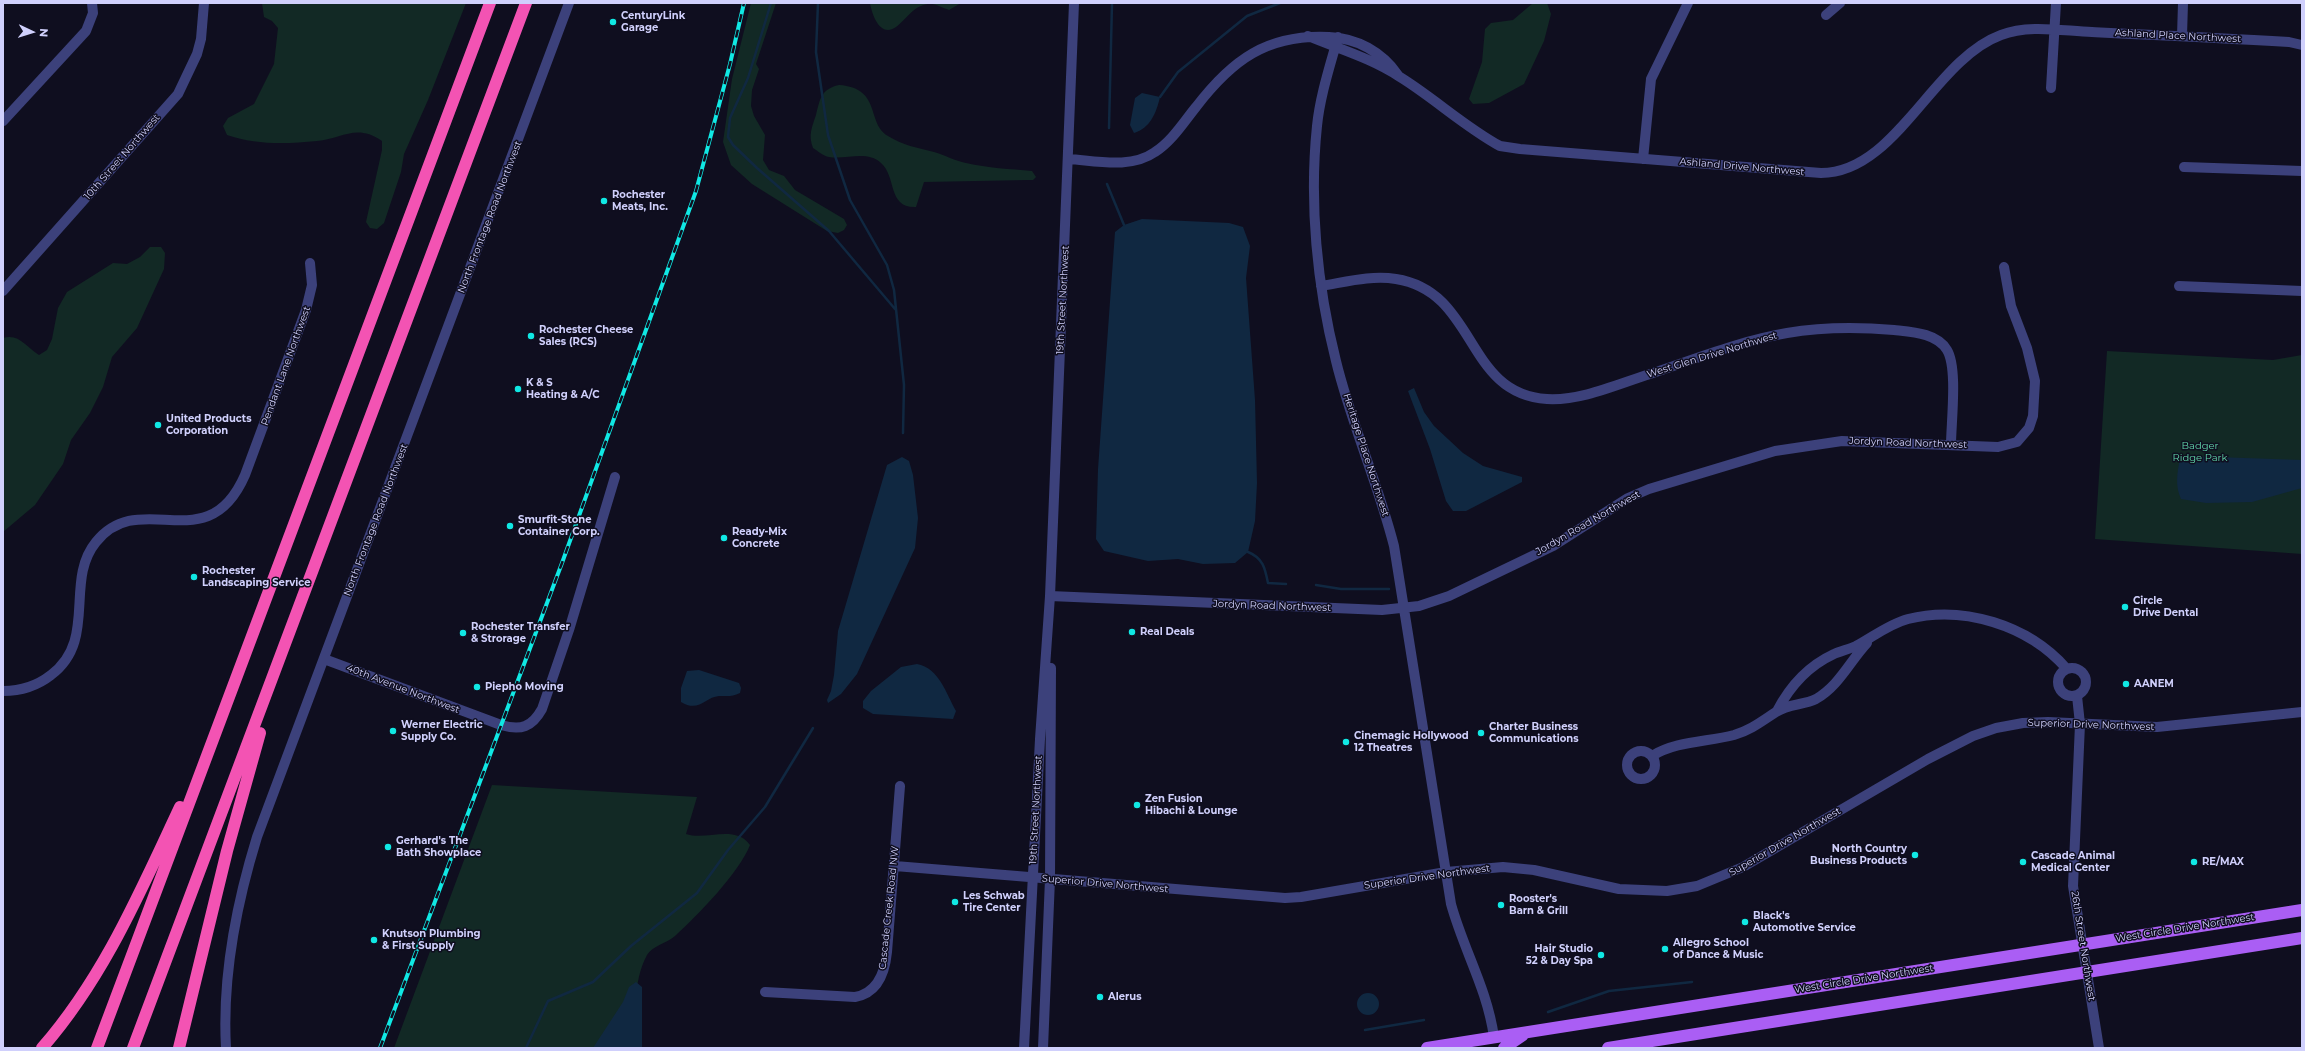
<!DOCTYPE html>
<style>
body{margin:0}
#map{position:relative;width:2305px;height:1051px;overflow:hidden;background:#0f0e1f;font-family:Montserrat,sans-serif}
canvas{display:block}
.frame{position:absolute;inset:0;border:4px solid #d0d0fc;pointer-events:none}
.north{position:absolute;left:12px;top:12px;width:40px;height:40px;-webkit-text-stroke:3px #0f0e1f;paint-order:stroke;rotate:94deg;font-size:11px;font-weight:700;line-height:16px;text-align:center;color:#d0d0fc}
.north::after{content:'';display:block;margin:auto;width:14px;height:18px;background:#d0d0fc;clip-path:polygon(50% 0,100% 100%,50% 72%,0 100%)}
</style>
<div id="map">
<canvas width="2305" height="1051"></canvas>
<div class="frame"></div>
<div class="north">N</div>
</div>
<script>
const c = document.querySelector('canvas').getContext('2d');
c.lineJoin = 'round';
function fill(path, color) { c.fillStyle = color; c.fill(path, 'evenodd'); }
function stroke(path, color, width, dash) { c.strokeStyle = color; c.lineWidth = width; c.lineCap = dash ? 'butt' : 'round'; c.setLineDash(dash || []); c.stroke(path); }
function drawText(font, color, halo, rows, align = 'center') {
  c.font = font + ' Montserrat,sans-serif'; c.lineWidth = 3; c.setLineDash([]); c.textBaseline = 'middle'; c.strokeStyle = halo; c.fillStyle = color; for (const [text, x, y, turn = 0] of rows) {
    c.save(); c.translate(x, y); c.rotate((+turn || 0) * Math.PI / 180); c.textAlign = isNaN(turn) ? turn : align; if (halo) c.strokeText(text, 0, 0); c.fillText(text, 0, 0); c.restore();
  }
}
const green = new Path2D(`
 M262 3H466L428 100 404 154 401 172 384 223 377 229 370 228 366 222 382 150V141C356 123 342 139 317 141 286 144 256 145 227 135L223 126 228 118 254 104 274 64 278 28 272 21 264 17Z
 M751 3H776L756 64 759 69 752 90 751 106 754 116 765 135 763 160 769 170 784 176 795 190 844 219 847 225 844 230 838 233 827 231 752 184 731 165 723 142 732 79Z
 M961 3 949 10C942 8 935 3 928 4 913 6 907 19 896 27 880 38 872 15 870 3Z
 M1533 3H1547L1551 14 1544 41 1524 84 1489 103 1473 104 1469 99 1482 62 1485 29 1491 23 1513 20Z
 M839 85C882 88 866 123 888 136 902 145 918 148 934 152 945 155 955 161 966 163 988 168 1010 169 1032 171L1036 177 1033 180H1028L924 182 916 207C887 208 897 177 881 163 867 150 846 160 829 157 823 156 818 151 813 148 808 135 812 127 816 115 820 99 821 89 839 85Z
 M150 247H161L165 253 164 269 137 328 112 357 103 387 90 413 71 440 63 464 35 505 3 532V338C19 333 26 347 39 355L47 350 52 339 58 308 67 292 113 263 127 264 140 257Z
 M2107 351 2273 360 2302 355V554L2095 539Z
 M492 785 697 797 686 834C706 841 735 824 750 845 739 873 698 915 675 936 667 943 652 946 647 955 632 983 636 1017 636 1048H394Z`);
const water = new Path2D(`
 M1142 93 1160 97C1156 114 1150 128 1134 133L1130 125 1135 98Z
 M1142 219 1229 223 1243 227 1250 246 1246 278 1255 400 1257 483 1255 521 1248 552 1235 563 1203 564 1178 559 1148 561 1104 551 1096 539 1098 469 1115 232 1124 225Z
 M1414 388 1424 412 1434 426 1463 453 1483 466 1522 477V482L1466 511H1453L1446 501 1430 449 1408 391Z
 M2187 456 2302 460V488L2252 502 2206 503 2181 499C2175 486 2177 473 2180 459Z
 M902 457 909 461 913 475 918 518 915 548 857 674 841 694 828 703 827 700 831 691 834 675 838 631 887 465Z
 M917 664C939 668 946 693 956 711L953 719 873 714 863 708V701L871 691 901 667Z
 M699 670 739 683 741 688 740 693C732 697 728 696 719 696 705 697 699 713 681 702V688L687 671Z
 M636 982 642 987V1048H593L623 1002 629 987Z
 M1357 1004a11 11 0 1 1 22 0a11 11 0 1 1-22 0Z`);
const stream = new Path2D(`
 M771 3 748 78 730 118 728 137 733 145 757 168 829 231 895 309
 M818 3 816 52 828 135 850 200 887 265 894 290 904 385 903 433
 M1160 97 1178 72 1247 16 1280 3
 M1109 128 1112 3
 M1107 184 1124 225
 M1248 552C1263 558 1265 568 1268 583L1286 584
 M1316 585 1341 589H1389
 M1548 1012 1609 991 1692 982
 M1365 1030 1424 1020
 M526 1048 548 1001 593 982 631 946 697 893 728 850 765 807 813 728`);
const minor = new Path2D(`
 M1826 15 1840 3
 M1308 36C1339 49 1371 58 1400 77 1434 98 1465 127 1500 146L1520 149 1821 173C1896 173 1933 60 2001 35 2029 24 2063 31 2092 32 2157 35 2223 38 2289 42L2302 45
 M2182 36 2183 3
 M1338 37C1330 66 1320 96 1317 126 1309 203 1317 286 1336 361 1351 423 1378 483 1394 546L1451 904C1464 951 1487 988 1494 1037
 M2051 88 2056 3
 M3 121 86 31 93 13 92 3
 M1069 159C1097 161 1131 169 1155 152 1172 141 1183 123 1196 107 1232 60 1267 34 1329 37 1357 38 1382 52 1398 75
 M1643 159 1651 79 1688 3
 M2184 167 2302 171
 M1321 286C1346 282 1371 275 1396 279 1478 292 1464 394 1547 399 1581 401 1618 384 1650 374 1695 359 1740 341 1787 333 1822 327 1859 327 1894 330 1912 332 1937 333 1947 350 1958 368 1951 423 1951 445
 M2179 286 2302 291
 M3 291 178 94 197 54 201 39 204 3
 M1050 596 1382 610 1419 606 1449 596 1553 546 1628 498 1649 489 1775 451 1842 441 1998 447 2017 442 2029 428 2033 416 2035 381 2027 348 2011 306 2004 267
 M324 659 501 725C521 731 532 727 542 709L569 630 615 477
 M2058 682a14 14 0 1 1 28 0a14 14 0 1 1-28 0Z
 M3 691C21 691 37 686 51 675 98 640 64 581 96 542 141 486 207 562 245 475L306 310 312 285 310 263
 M2077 696 2080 724 2073 886 2099 1048
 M1777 711C1790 686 1808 666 1834 654 1841 651 1849 649 1856 646 1873 637 1889 624 1908 619 1963 605 2028 625 2066 668
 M1627 765a14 14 0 1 1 28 0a14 14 0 1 1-28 0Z
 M1652 756C1676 741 1707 742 1734 735 1751 730 1762 721 1776 712 1788 704 1804 705 1816 699 1839 686 1850 661 1867 643
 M895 866 1285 898 1301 897 1446 872 1503 867 1534 870 1619 889 1667 891 1697 886 1743 867 1928 759 1973 736 1996 728 2023 723 2048 722 2157 727 2302 712
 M765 992 855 997C878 993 885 972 887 952L900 786
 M226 1048C222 977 236 905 257 837L569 3
 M1024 1048 1040 739 1050 596 1074 3
 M1043 1048 1050 879 1051 668`);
const major = new Path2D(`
 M1427 1048 2302 910
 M1504 1048 1523 1035
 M1608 1048 2302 938`);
const highway = new Path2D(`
 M42 1048C104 977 140 892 180 807
 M97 1048 490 3
 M133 1048 526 3
 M179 1048 227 851 260 733`);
const rail = new Path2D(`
 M380 1048 562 563 696 191 730 64 744 3`);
const markers = [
 [613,22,4,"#10e8e4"],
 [604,201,4,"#10e8e4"],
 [531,336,4,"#10e8e4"],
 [518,389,4,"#10e8e4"],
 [158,425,4,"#10e8e4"],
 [510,526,4,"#10e8e4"],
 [724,538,4,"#10e8e4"],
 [194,577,4,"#10e8e4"],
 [2125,607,4,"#10e8e4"],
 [1132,632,4,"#10e8e4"],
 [463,633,4,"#10e8e4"],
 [2126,684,4,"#10e8e4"],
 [477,687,4,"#10e8e4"],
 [393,731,4,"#10e8e4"],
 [1481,733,4,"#10e8e4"],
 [1346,742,4,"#10e8e4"],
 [1137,805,4,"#10e8e4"],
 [388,847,4,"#10e8e4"],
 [1915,855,4,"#10e8e4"],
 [2023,862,4,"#10e8e4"],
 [2194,862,4,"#10e8e4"],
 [955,902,4,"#10e8e4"],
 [1501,905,4,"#10e8e4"],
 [1745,922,4,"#10e8e4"],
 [374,940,4,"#10e8e4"],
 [1665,949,4,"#10e8e4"],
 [1601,955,4,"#10e8e4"],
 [1100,997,4,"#10e8e4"]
];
const poiNames = [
 ["CenturyLink",621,16],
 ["Garage",621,28],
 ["Rochester",612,195],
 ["Meats, Inc.",612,207],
 ["Rochester Cheese",539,330],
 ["Sales (RCS)",539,342],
 ["K & S",526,383],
 ["Heating & A/C",526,395],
 ["United Products",166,419],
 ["Corporation",166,431],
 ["Smurfit-Stone",518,520],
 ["Container Corp.",518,532],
 ["Ready-Mix",732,532],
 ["Concrete",732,544],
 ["Rochester",202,571],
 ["Landscaping Service",202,583],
 ["Circle",2133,601],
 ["Drive Dental",2133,613],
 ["Rochester Transfer",471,627],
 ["& Strorage",471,639],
 ["Real Deals",1140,632],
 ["AANEM",2134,684],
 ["Piepho Moving",485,687],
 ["Werner Electric",401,725],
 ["Supply Co.",401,737],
 ["Charter Business",1489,727],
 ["Communications",1489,739],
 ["Cinemagic Hollywood",1354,736],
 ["12 Theatres",1354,748],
 ["Zen Fusion",1145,799],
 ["Hibachi & Lounge",1145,811],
 ["Gerhard's The",396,841],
 ["Bath Showplace",396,853],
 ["North Country",1907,849,"right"],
 ["Business Products",1907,861,"right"],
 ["Cascade Animal",2031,856],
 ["Medical Center",2031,868],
 ["RE/MAX",2202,862],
 ["Les Schwab",963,896],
 ["Tire Center",963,908],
 ["Rooster's",1509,899],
 ["Barn & Grill",1509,911],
 ["Black's",1753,916],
 ["Automotive Service",1753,928],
 ["Knutson Plumbing",382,934],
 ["& First Supply",382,946],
 ["Allegro School",1673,943],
 ["of Dance & Music",1673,955],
 ["Hair Studio",1593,949,"right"],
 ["52 & Day Spa",1593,961,"right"],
 ["Alerus",1108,997]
];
const streetNames = [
 ["Ashland Place Northwest",2178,36,3],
 ["10th Street Northwest",122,157,-49],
 ["Ashland Drive Northwest",1742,167,5],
 ["North Frontage Road Northwest",490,217,-69],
 ["19th Street Northwest",1063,300,-87],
 ["West Glen Drive Northwest",1712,355,-17],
 ["Pendant Lane Northwest",286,366,-70],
 ["Jordyn Road Northwest",1908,443,2],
 ["Heritage Place Northwest",1366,455,72],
 ["North Frontage Road Northwest",376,520,-69],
 ["Jordyn Road Northwest",1588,523,-30],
 ["Jordyn Road Northwest",1272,606,2],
 ["40th Avenue Northwest",403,689,21],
 ["Superior Drive Northwest",2091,725,2],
 ["19th Street Northwest",1036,810,-87],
 ["Superior Drive Northwest",1785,842,-30],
 ["Superior Drive Northwest",1427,877,-8],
 ["Superior Drive Northwest",1105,884,5],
 ["Cascade Creek Road NW",889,908,-84],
 ["West Circle Drive Northwest",2185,928,-9],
 ["26th Street Northwest",2083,946,81],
 ["West Circle Drive Northwest",1864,979,-9]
];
const parkNames = [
 ["Badger",2200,446],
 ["Ridge Park",2200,458]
];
fill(green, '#122925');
fill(water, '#102841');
stroke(stream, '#102841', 2.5);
stroke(minor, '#3c417b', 10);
stroke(major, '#aa5ef4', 12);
stroke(highway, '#f353b3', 12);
stroke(rail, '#10e8e4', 4);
stroke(rail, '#0f0e1f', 2.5, [8]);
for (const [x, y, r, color] of markers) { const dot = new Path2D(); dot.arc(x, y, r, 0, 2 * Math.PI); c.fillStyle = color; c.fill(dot); stroke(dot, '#0f0e1f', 1.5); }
drawText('bold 10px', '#d0d0fc', '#0f0e1f', poiNames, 'left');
drawText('10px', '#d0d0fc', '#0f0e1f', streetNames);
drawText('10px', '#61d6ab', '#0f0e1f', parkNames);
</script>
